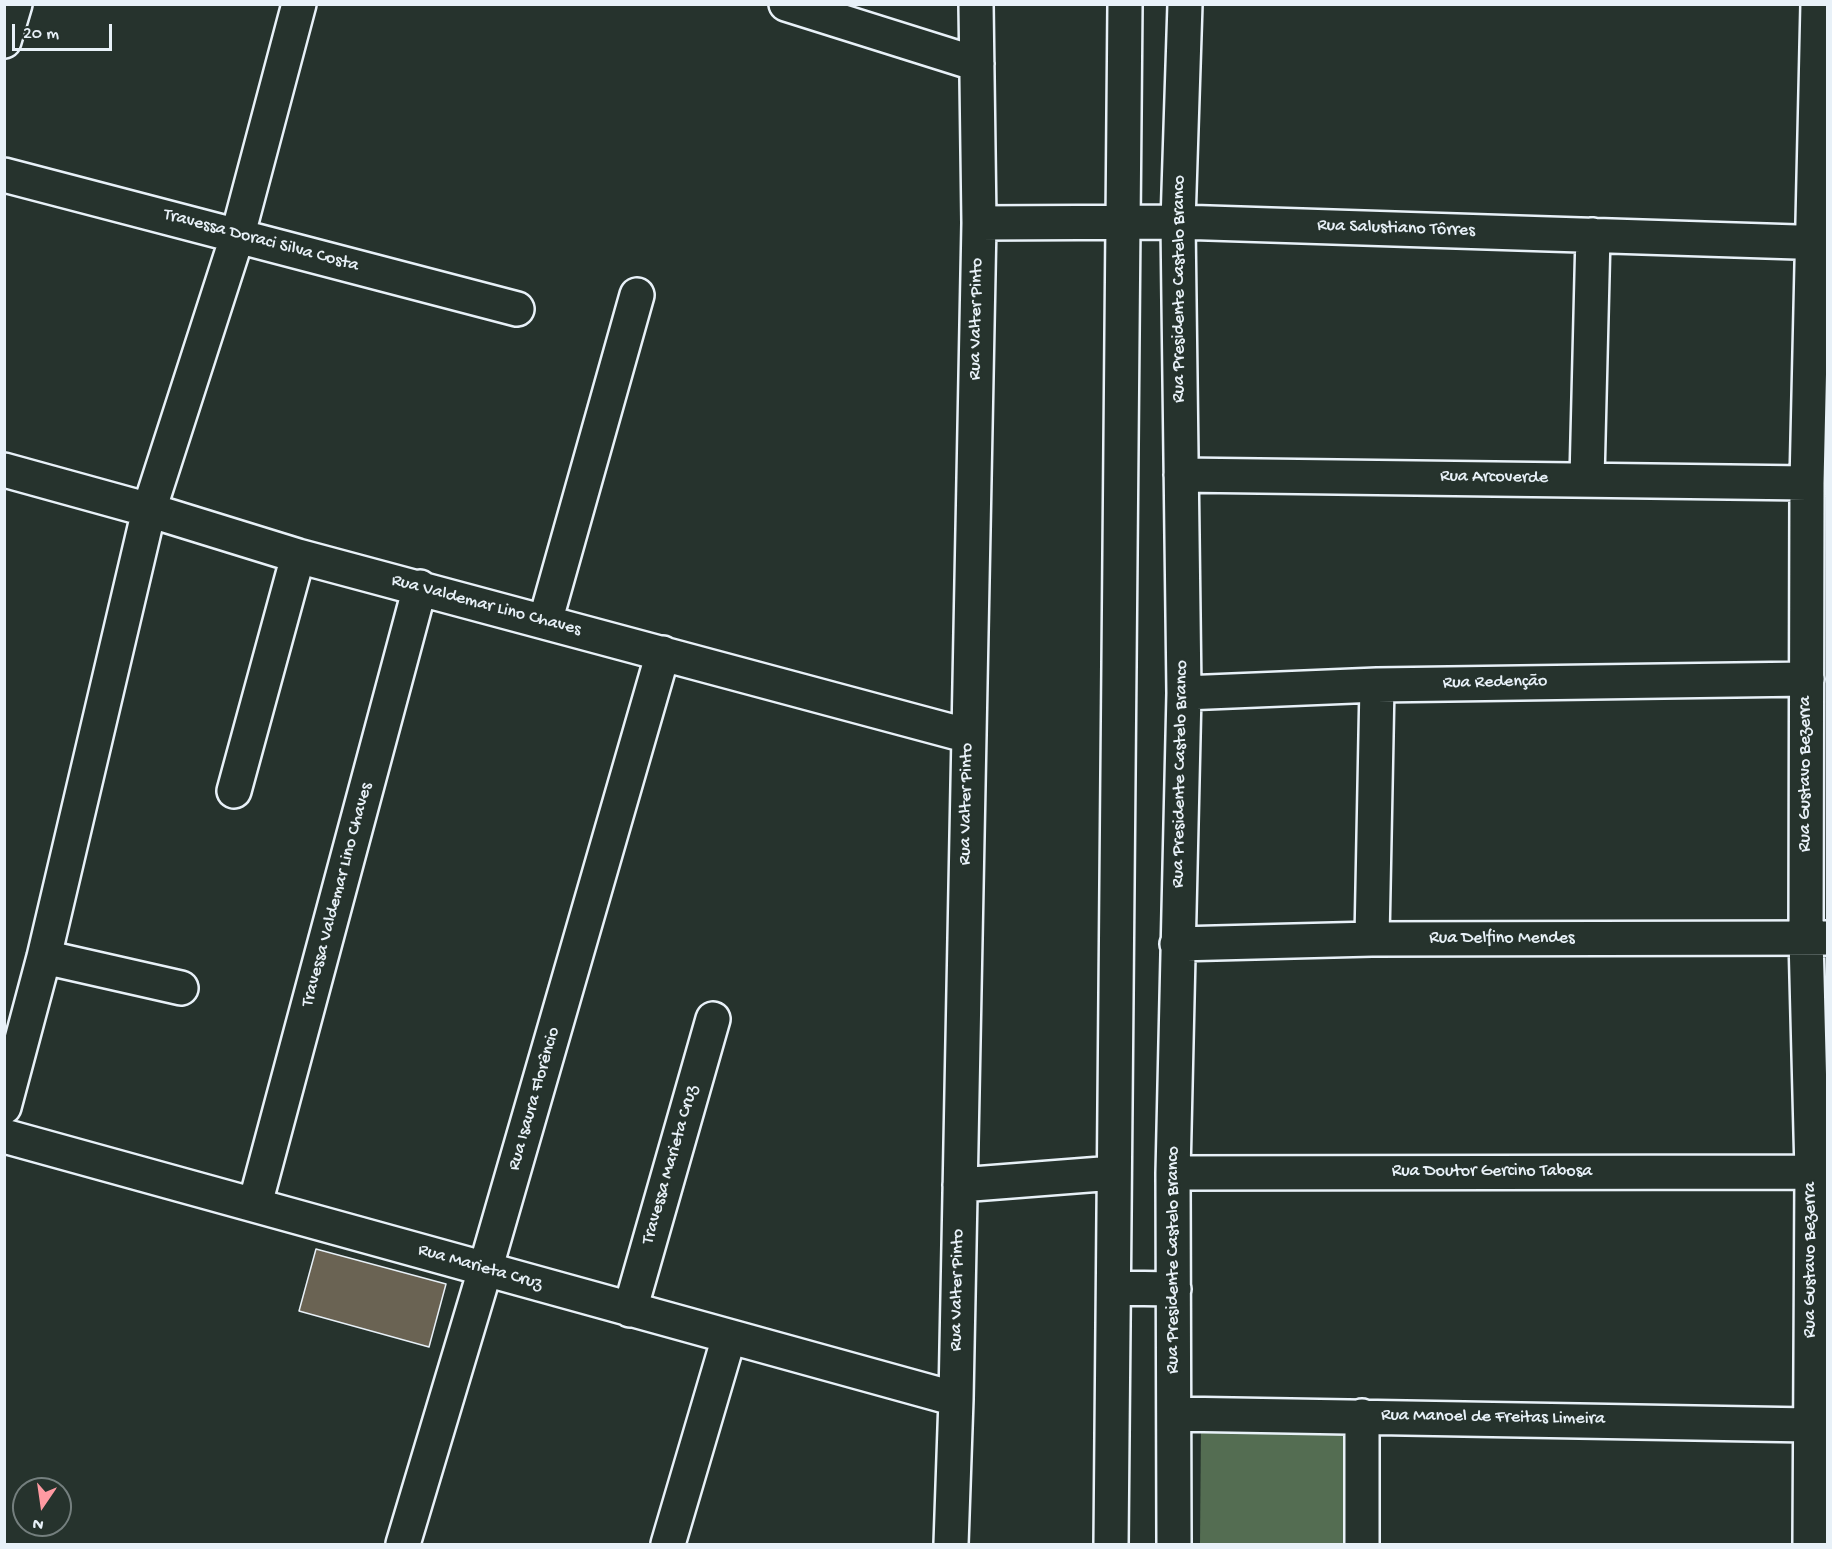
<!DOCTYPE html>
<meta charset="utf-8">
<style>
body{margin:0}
#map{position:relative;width:1832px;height:1549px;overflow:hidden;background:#26332d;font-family:"Gochi Hand",sans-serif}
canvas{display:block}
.frame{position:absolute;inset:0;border:6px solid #e8f1f8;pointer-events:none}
.north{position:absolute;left:12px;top:1477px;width:60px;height:60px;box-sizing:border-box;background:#26332d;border:2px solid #747f7e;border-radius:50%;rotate:193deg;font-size:16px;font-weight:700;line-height:24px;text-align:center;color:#e8f1f8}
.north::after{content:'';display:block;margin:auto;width:21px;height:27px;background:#ff9aa2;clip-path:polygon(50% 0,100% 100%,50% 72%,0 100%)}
.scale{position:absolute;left:12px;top:24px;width:100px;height:27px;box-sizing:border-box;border:3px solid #e8f1f8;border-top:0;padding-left:8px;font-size:18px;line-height:21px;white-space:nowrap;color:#e8f1f8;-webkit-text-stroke:4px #26332d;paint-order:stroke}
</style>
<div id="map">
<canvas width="1832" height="1549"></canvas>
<div class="frame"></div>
<div class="north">N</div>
<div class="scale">20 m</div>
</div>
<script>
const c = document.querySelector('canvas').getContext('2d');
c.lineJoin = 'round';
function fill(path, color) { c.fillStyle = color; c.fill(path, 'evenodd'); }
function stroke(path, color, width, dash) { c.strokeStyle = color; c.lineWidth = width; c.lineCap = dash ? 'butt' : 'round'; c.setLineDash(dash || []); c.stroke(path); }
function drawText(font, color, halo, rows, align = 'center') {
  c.font = font + ' "Gochi Hand",sans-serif'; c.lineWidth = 4.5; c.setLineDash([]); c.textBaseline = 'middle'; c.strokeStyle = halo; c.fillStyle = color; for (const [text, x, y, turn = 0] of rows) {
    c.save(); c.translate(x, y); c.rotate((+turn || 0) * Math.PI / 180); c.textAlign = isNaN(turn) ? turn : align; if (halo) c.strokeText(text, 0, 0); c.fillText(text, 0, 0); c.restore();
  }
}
const green = new Path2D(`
 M1201 1426 1349 1427 1347 1544H1200Z`);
const building = new Path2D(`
 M316 1249 446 1284 429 1347 299 1311Z`);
const minor = new Path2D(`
 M786 4 977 64
 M4 41 15 4
 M4 175 517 309
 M979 223 1178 222 1828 243
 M4 470 149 510 298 556 969 736
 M1181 475 1807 483
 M1587 479 1593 235
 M545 622 637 295
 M1184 693 1377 685 1807 679
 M234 791 298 556
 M1372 939 1377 685
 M1177 944 1372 939 1828 938
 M44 957 181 988
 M4 1107 44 957 149 510 238 234 299 4
 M4 1136 956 1399
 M1173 1173 1812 1172
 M960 1185 1114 1173
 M255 1204 420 587
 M1114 1288 1174 1289
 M630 1310 713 1019
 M1175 1414 1810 1425
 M403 1544 485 1270 663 653
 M668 1544 729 1337
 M951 1544 956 1399 979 223 976 4
 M1111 1544 1125 4
 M1174 1544 1173 1173 1184 693 1178 222 1185 4
 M1362 1544V1416
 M1810 1544 1812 1172 1806 938 1807 483 1818 4`);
const streetNames = [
 ["Rua Salustiano Tôrres",1396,229,2],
 ["Travessa Doraci Silva Costa",261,241,15],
 ["Rua Presidente Castelo Branco",1180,289,-90],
 ["Rua Valter Pinto",977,319,-89],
 ["Rua Arcoverde",1494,478,1],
 ["Rua Valdemar Lino Chaves",486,606,15],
 ["Rua Redenção",1495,683,-1],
 ["Rua Presidente Castelo Branco",1181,774,-89],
 ["Rua Gustavo Bezerra",1806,774,-90],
 ["Rua Valter Pinto",967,804,-89],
 ["Travessa Valdemar Lino Chaves",338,895,-75],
 ["Rua Delfino Mendes",1502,939],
 ["Rua Isaura Florêncio",535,1099,-74],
 ["Travessa Marieta Cruz",671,1165,-74],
 ["Rua Doutor Gercino Tabosa",1492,1172],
 ["Rua Presidente Castelo Branco",1174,1260,-90],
 ["Rua Gustavo Bezerra",1811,1260,-90],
 ["Rua Marieta Cruz",480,1268,16],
 ["Rua Valter Pinto",958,1290,-89],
 ["Rua Manoel de Freitas Limeira",1493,1418,1]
];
fill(green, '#546d52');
fill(building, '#6a6353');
stroke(building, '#e8f1f8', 1.5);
stroke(minor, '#e8f1f8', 38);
stroke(minor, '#26332d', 33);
drawText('18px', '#e8f1f8', '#26332d', streetNames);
</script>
